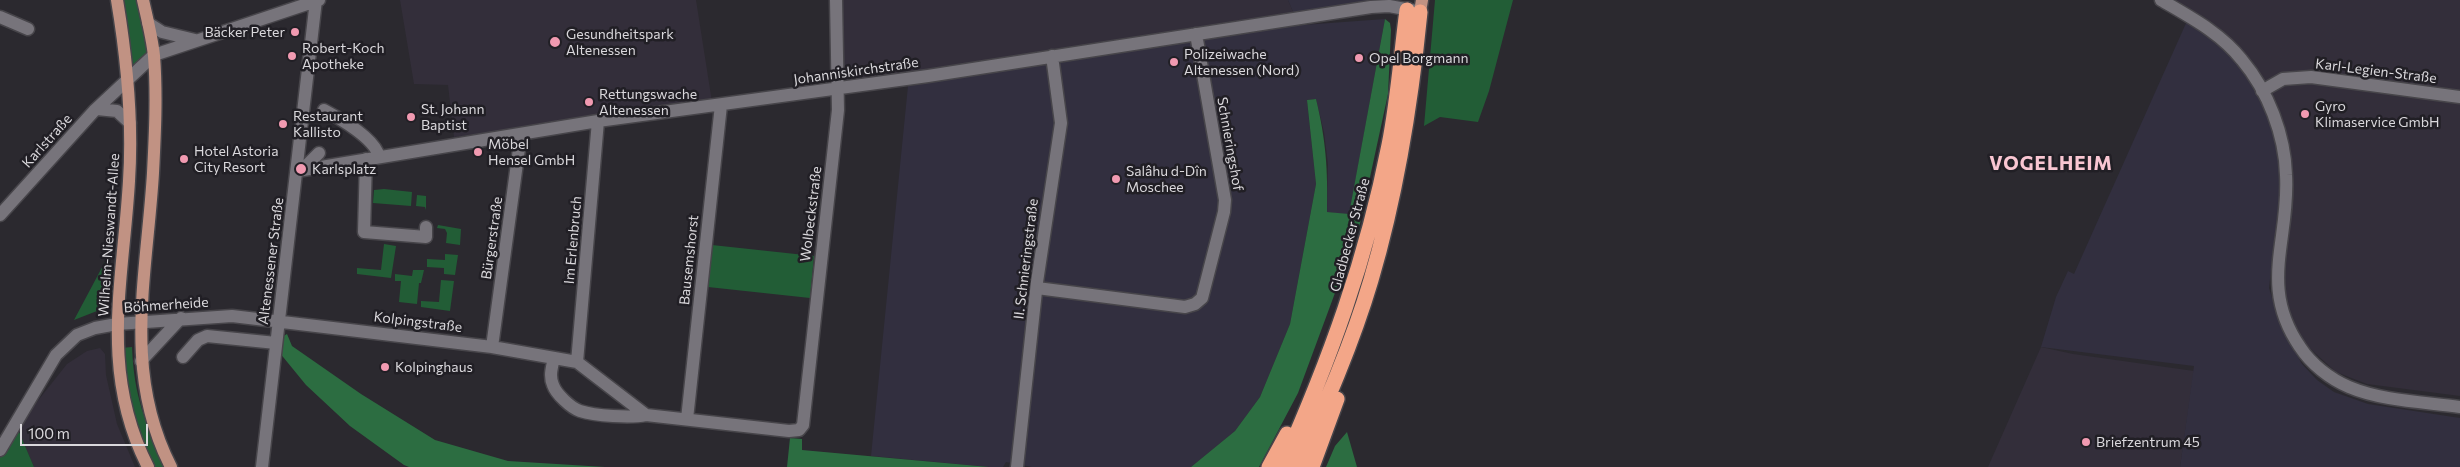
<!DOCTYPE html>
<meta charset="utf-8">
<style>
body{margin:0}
#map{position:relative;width:2460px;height:467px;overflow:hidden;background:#2b292f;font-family:Commissioner,sans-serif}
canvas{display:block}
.scale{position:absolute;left:20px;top:424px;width:128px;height:22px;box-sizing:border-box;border:2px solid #dad8dc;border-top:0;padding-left:6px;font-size:15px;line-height:18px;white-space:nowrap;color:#dad8dc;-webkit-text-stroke:4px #211f25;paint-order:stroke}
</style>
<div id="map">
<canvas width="2460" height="467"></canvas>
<div class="scale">100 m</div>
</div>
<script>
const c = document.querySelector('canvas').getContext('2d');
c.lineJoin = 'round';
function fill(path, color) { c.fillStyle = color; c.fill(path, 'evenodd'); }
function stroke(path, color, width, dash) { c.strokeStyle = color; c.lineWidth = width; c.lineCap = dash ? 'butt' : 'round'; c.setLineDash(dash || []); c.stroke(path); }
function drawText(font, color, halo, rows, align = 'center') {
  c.font = font + ' Commissioner,sans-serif'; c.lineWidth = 5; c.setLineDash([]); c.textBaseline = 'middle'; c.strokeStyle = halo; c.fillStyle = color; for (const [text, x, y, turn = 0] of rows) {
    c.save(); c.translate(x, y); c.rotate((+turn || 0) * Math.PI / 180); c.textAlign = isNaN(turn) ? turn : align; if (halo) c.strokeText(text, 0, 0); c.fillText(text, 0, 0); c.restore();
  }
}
const built = new Path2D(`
 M400 0H696L712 102 454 137 448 85 414 84Z
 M839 0H1288L1294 14 841 83Z
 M2172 0H2460V396L2367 384 2336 372 2306 345 2292 323 2280 280 2292 190 2267 89 2246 54 2217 27Z
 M2041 347 2073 354 2194 371 2180 467H1988Z
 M100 348 105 354 106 375 117 424 135 467H34L17 427 67 364 87 351Z`);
const industrial = new Path2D(`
 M1288 0H1377L1294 14Z
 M1385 19 1349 215 1327 212 1328 164 1324 132 1316 99 1307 100 1316 184 1290 324 1260 397 1235 431 1191 467H1032L1006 462 1003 467H989L871 456 908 86 1055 60 1289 26Z
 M2187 21 2211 35 2250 75 2276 132 2282 173 2269 288 2281 327 2302 364 2317 380 2334 392 2368 404 2460 418V467H2180L2194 366 2041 347 2056 297 2068 271 2074 274Z`);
const green = new Path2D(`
 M117 0H143L152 55 129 76Z
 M1435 0H1513L1489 91 1478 122 1440 117 1424 126Z
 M384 189 412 192 411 206 373 203 374 190Z
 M417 195 426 196V210L425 207 416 206Z
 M438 225 461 229 460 245 446 243 447 233 445 229 437 228Z
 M384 244 396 246 391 278 357 274V268L381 270Z
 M712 245 814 256 810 298 708 287Z
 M445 254 458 255 455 275 444 274V268L427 267V259L445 260Z
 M109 257 104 298 97 311 74 320 107 258Z
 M413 270H424L421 283H419L417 304 399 302 401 281H395V274L412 276Z
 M441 280 454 281 450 311 421 307V301L439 302Z
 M132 347C134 397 145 422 166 467H153L134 423 121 348Z
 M17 427 34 467H0V457Z`);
const forest = new Path2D(`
 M1385 19 1390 23 1391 30 1388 94 1359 228 1298 393 1259 467H1191L1235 431 1260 397 1290 324 1316 184 1307 100 1316 99C1326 140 1328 170 1327 212L1349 214Z
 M287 334 292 346 361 394 435 440 508 461 605 467H409L404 465 350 426 306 385 279 352 282 337Z
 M1347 432 1357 467H1326L1335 446Z
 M790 438 802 439V450L989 467H787Z`);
const minor = new Path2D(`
 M2161 0C2190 17 2221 33 2242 60 2268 91 2285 135 2286 175 2290 240 2258 286 2300 347 2311 364 2330 379 2349 387 2382 401 2424 402 2460 407
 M0 17 28 29
 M148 23 162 32 195 40
 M2262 91 2283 79 2311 77 2460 97
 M97 109 117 111 130 123
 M324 110C339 118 376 139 379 157
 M366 159 364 232 426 237V227
 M308 164 319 153
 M297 171 598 121 928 76 1371 7 1389 6 1416 11
 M0 215 94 111 154 55 319 0
 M1037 288 1185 307 1195 304 1202 298 1224 212 1225 200 1196 34
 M492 347 521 134
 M183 357 198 340 207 336 276 343
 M554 358C552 367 549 376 553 385 556 394 571 408 580 411 595 416 631 418 646 415
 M141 361 181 318
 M577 362 598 121
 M687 419 721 105
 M0 450 56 355 77 335 95 328 117 324 232 316 492 347 577 362 646 415 789 431 799 430 803 425 838 110 836 0
 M262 467 316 0
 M1017 467 1037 282 1061 123 1052 56`);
const major = new Path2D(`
 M117 0C127 60 133 120 129 181 123 283 99 371 148 467
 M143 0C147 18 152 37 154 56 157 95 155 134 153 173 147 274 122 372 171 467
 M1420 12 1422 0`);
const highway = new Path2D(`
 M1269 467 1287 434
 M1282 467C1329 362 1367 258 1389 145 1398 100 1401 55 1407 10
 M1297 467C1325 406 1352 344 1371 280 1397 192 1411 103 1420 12
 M1312 467 1337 399`);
const markers = [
 [295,32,5,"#f19ab1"],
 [555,42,6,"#f19ab1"],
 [292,56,5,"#f19ab1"],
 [1359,58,5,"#f19ab1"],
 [1174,62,5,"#f19ab1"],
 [589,102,5,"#f19ab1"],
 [2305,114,5,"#f19ab1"],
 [411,117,5,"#f19ab1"],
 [283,124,5,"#f19ab1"],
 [478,152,5,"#f19ab1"],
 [184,159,5,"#f19ab1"],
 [301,169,6,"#f19ab1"],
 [1116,179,5,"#f19ab1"],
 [385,367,5,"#f19ab1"],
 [2086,442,5,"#f19ab1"]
];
const poiNames = [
 ["Bäcker Peter",285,32,"right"],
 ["Gesundheitspark",566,34],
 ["Altenessen",566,50],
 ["Robert-Koch",302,48],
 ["Apotheke",302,64],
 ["Polizeiwache",1184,54],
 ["Altenessen (Nord)",1184,70],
 ["Opel Borgmann",1369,58],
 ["Rettungswache",599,94],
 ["Altenessen",599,110],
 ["Gyro",2315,106],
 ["Klimaservice GmbH",2315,122],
 ["St. Johann",421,109],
 ["Baptist",421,125],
 ["Restaurant",293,116],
 ["Kallisto",293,132],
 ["Möbel",488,144],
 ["Hensel GmbH",488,160],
 ["Hotel Astoria",194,151],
 ["City Resort",194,167],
 ["Karlsplatz",312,169],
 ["Salâhu d-Dîn",1126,171],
 ["Moschee",1126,187],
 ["Kolpinghaus",395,367],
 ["Briefzentrum 45",2096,442]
];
const streetNames = [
 ["Johanniskirchstraße",856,71,-8],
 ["Karl-Legien-Straße",2376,71,7],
 ["Karlstraße",47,141,-48],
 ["Schnieringshof",1230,144,80],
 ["Wolbeckstraße",811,214,-83],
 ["Wilhelm-Nieswandt-Allee",109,235,-86],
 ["Gladbecker Straße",1350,235,-75],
 ["Bürgerstraße",492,238,-82],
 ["Im Erlenbruch",573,240,-85],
 ["II. Schnieringstraße",1026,259,-83],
 ["Bausemshorst",689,260,-84],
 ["Altenessener Straße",271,261,-83],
 ["Böhmerheide",166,305,-4],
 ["Kolpingstraße",418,322,7]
];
const districtNames = [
 ["VOGELHEIM",2051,164]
];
fill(built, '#332e3a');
fill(industrial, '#322f3f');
fill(green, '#225d36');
fill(forest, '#2c6d41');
stroke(minor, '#47454a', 15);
stroke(major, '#47454a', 15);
stroke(highway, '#47454a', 18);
stroke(minor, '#77747b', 12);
stroke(major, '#c19283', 12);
stroke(highway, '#f3a688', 15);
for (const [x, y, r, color] of markers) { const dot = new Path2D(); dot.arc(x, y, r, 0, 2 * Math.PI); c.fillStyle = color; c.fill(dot); stroke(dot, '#211f25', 2); }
drawText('14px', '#dad8dc', '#211f25', poiNames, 'left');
drawText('14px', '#dad8dc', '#211f25', streetNames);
c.letterSpacing = '1px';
drawText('bold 19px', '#f9c6d2', '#211f25', districtNames);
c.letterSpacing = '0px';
</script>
